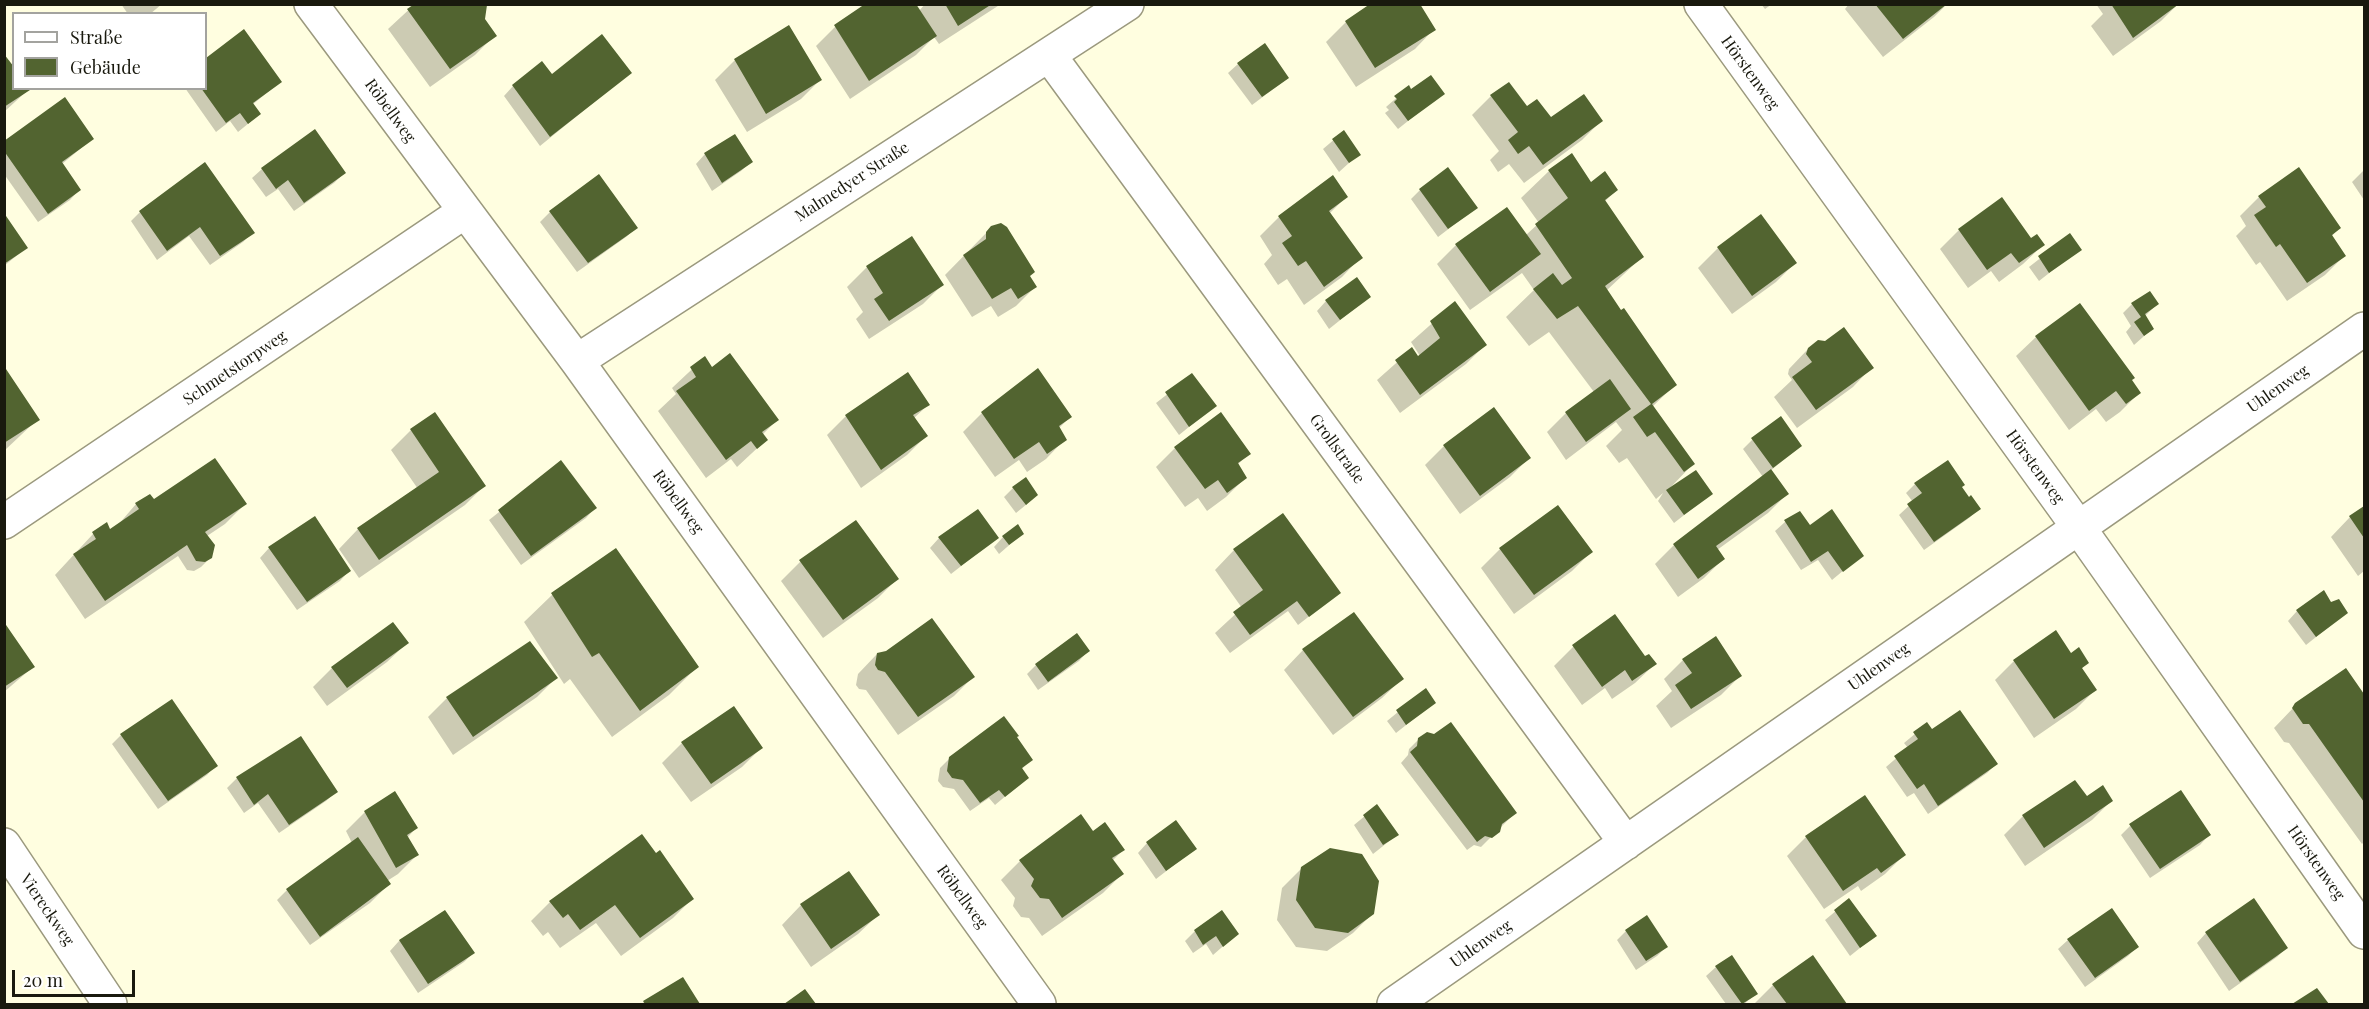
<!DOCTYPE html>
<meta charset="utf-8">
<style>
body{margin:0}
#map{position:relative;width:2369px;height:1009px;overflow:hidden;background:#fffee0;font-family:"Playfair Display",serif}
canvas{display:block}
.frame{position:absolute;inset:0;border:6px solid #19190e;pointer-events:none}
.legend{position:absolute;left:12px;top:12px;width:195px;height:78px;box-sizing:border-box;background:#fff;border:2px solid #a3a39f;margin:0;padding:8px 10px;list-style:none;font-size:18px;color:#19190e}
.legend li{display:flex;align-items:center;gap:12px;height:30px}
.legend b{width:30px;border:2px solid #a3a39f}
.scale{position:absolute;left:12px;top:970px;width:123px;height:27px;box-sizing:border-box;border:3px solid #19190e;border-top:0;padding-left:8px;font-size:18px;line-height:21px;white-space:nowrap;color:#19190e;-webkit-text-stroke:4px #fff;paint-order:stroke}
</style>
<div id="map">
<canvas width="2369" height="1009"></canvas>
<div class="frame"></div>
<ul class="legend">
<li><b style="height:8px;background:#fff"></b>Straße</li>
<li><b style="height:16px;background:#526430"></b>Gebäude</li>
</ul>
<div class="scale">20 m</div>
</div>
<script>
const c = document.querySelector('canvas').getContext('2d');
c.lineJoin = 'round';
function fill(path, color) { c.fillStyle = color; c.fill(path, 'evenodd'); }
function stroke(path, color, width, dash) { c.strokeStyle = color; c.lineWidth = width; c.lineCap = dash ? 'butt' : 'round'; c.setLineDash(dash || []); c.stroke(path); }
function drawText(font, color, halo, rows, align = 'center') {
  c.font = font + ' "Playfair Display",serif'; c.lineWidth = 6; c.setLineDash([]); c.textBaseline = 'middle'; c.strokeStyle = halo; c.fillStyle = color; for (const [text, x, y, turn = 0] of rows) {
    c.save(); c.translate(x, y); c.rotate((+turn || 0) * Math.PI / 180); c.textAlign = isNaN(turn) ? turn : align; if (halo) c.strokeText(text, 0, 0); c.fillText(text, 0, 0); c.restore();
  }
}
const shadow = new Path2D(`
 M121 4H162L150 14H128Z
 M415 4H486L484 19 495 35 475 55 430 87 388 29Z
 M925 4H1001L939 44 934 37 916 55 850 99 816 46 835 27 919 11Z
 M1373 4 1434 29 1415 49 1356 87 1326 42 1346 22Z
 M1761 4H1772L1765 9Z
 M1849 4H1947L1934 17 1883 57 1845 9Z
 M2096 4H2178L2161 21 2113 56 2091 26 2103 14Z
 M789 27 820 80 801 99 747 132 715 80 735 60Z
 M243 32 280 82 252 105 259 114 249 123 238 132 230 121 216 132 185 88H206V60Z
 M4 57 14 88 28 90 4 112Z
 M1238 64 1288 78 1252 105 1228 73Z
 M630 73 540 146 504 96 513 86Z
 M1409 87 1411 91 1443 93 1398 129 1385 113 1389 110 1386 107Z
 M1491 96 1527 108 1550 119 1601 121 1582 140 1524 183 1509 164 1498 172 1490 160 1499 151 1472 115Z
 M1343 132 1359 154 1339 172 1323 149Z
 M92 139 62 164 79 190 70 200 38 222 4 174V143Z
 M705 154 751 162 741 171 712 191 696 164Z
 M262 169 344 173 334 183 294 211 278 189 266 197 252 178Z
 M2298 169 2339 228 2331 237 2344 256 2325 275 2287 301 2260 262 2256 265 2236 236 2246 226 2240 216 2259 197Z
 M2364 170V200L2352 182Z
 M1549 171 1617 190 1604 202 1642 257 1606 291 1675 385 1652 407 1693 464 1669 489 1711 494 1674 523 1658 501 1663 493 1656 499 1627 458 1619 463 1606 446 1622 430 1616 422 1566 460 1547 432 1566 413 1594 392 1549 332 1529 346 1506 317 1534 290 1522 273 1470 310 1437 264 1456 245 1526 235 1539 223 1521 198Z
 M599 176 636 228 626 237 577 272 540 222 550 212Z
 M1420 190 1476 208 1438 237 1411 199Z
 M1346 197 1330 213 1361 257 1342 277 1304 305 1287 279 1278 285 1264 264 1272 255 1260 236 1279 217Z
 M140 212 253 232 243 242 210 265 189 236 157 260 131 221Z
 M4 216 26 248 4 266Z
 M1761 216 1795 263 1776 282 1732 314 1698 268 1718 248Z
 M992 227 1035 287 1016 306 998 317 991 306 972 317 945 275Z
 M1959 230 2031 241 2043 245 2023 264 1999 282 1991 271 1968 288 1940 249Z
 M2070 235 2080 249 2039 281 2029 267Z
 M912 238 942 285 923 304 869 339 856 319 863 312 847 287 867 267Z
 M1369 297 1329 329 1317 311 1326 301Z
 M1455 303 1485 345 1466 364 1400 413 1377 380 1412 349 1418 358 1420 356 1411 342Z
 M2132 304H2157L2145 316 2152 329 2134 345 2126 332 2131 326 2123 313Z
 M2080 305 2139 393 2120 412 2106 422 2096 409 2069 430 2016 356 2036 337Z
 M1826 342 1872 367 1853 387 1797 428 1774 397 1792 380 1788 374 1789 369 1808 349Z
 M704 358 711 369 777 420 762 435 766 440 737 467 731 459 706 478 658 411 676 394 672 388Z
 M4 369 38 419 4 451Z
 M1037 370 1070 417 1058 429 1065 439 1046 459 1027 472 1019 460 995 477 963 432 982 413Z
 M1192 375 1215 406 1179 435 1156 403Z
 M928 405 913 419 926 436 907 455 861 488 827 435 846 416Z
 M435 414 484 486 465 505 359 578 339 549 358 529 418 489 391 450 411 430Z
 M1752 440 1801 446 1770 471 1787 494 1768 513 1717 550 1723 559 1704 578 1678 597 1655 564 1674 545 1763 477 1743 449Z
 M1444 446 1529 458 1510 477 1460 514 1425 465Z
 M1175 448 1249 454 1237 465 1246 477 1226 497 1207 511 1198 498 1185 507 1156 467Z
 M561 463 595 508 586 518 521 565 489 520Z
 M1915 484 1961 488 1979 509 1969 518 1924 550 1899 515 1913 502 1906 493Z
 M1013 488 1027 504 1016 513 1004 497Z
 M153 501 245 504 225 524 207 536 211 557 201 567 194 571 187 570 178 556 85 619 55 575 93 534 110 531 118 525 136 504Z
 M2364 508V571L2358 576 2331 537 2350 517Z
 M1800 513 1810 527 1862 555 1832 580 1818 560 1801 570 1775 531 1785 522Z
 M1283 516 1339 593 1298 625 1288 611 1230 653 1215 633 1242 608 1215 570 1234 550Z
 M1022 534 999 554 994 547 1003 537Z
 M939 538H997L951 574 930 548Z
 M269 548 349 571 340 581 297 610 260 558Z
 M1500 549 1591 552 1572 571 1514 614 1481 568Z
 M616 550 697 667 669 695 612 737 570 679 564 684 524 622 552 595Z
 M800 562 897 579 878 598 823 638 781 581Z
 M2330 604 2346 613 2306 645 2288 621 2297 611Z
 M1615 616 1644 658 1655 664 1635 683 1612 699 1605 688 1582 705 1554 666 1573 647Z
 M4 624 33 667 4 692Z
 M407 643 387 662 327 706 313 687 332 668Z
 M1303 650 1402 679 1382 698 1333 735 1284 670Z
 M1088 651 1079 661 1038 690 1027 674 1036 665Z
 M877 654 973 677 954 696 898 735 866 690 859 689 856 685 858 674Z
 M2071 655 2087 663 2081 669 2095 690 2076 709 2034 738 1995 680 2014 661Z
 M1683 660 1741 675 1721 695 1671 728 1656 706 1672 691 1664 679Z
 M2346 670 2364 696V842L2362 844 2289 743 2284 742 2274 728 2296 705Z
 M556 678 537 697 453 755 428 717 447 698Z
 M1425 690 1434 703 1396 733 1387 721Z
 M734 708 761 748 742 767 691 802 662 763 682 743Z
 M1927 724 1932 731 1996 764 1987 773 1928 814 1914 793 1907 797 1886 767 1908 748 1904 743Z
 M121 735 216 765 207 775 158 809 112 744Z
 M301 738 336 792 326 801 279 833 258 803 244 813 227 788 237 778Z
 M1015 738 1031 759 1021 770 1027 778 995 805 989 798 970 811 954 789 943 787 938 781 940 768 950 758Z
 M1419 739 1515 813 1481 847 1474 845 1467 850 1401 763 1408 755 1409 749Z
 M2111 801 2092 820 2025 866 2004 835 2023 816Z
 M1377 806 1397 835 1373 854 1354 825Z
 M365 812 416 828 407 838 417 855 398 874 387 881 389 884 370 903 310 945 277 900 287 890 352 843 346 831Z
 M2130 826 2209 835 2200 845 2150 878 2121 835Z
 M1093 833 1123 850 1112 861 1122 874 1103 893 1042 936 1029 918 1021 917 1013 906 1015 898 1001 880 1020 861Z
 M1806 837 1904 855 1885 874 1861 891 1858 886 1824 909 1787 856Z
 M1147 843 1195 849 1156 879 1138 853Z
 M1302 868 1373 913 1353 933 1327 951 1296 947 1277 920 1282 888Z
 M692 899 673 918 621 956 596 923 560 948 548 932 543 936 531 921 550 902Z
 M1849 900 1875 936 1850 956 1825 920Z
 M801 905 878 915 858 934 811 967 782 925Z
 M2111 910 2137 947 2128 956 2085 987 2058 949 2068 940Z
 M445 912 473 953 464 962 418 993 390 951 399 941Z
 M1195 931 1237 934 1213 955 1206 944 1193 953 1185 941Z
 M1626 931 1666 947 1657 956 1636 970 1617 940Z
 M2206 933 2286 948 2277 957 2229 991 2197 943Z
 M1812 958 1845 1004H1754L1773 985Z
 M1716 967 1756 994 1744 1004H1726L1706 976Z
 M682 979 698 1004H642L644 1002Z`);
const building = new Path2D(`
 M865 4H916L937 36 869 81 834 25Z
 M945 4H992L958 26Z
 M1370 4H1420L1436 30 1375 68 1345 21Z
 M1875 4H1947L1903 39Z
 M2111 4H2179L2133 38Z
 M413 5H487L485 19 497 36 450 69 407 9Z
 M789 25 822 80 766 114 734 59Z
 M244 29 282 82 253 103 261 114 248 124 240 113 226 123 201 88H206V58Z
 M602 34 632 73 550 137 512 85 542 61 552 74Z
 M1265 43 1289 78 1262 97 1237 63Z
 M4 54 14 67V88L30 90 4 107Z
 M1431 75 1445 94 1408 121 1394 102 1397 99 1394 96 1409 85 1411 89Z
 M1509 82 1527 106 1537 99 1551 117 1584 94 1603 121 1543 165 1529 146 1518 154 1508 140 1518 132 1490 95Z
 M65 97 94 139 62 162 81 190 48 214 4 151V141Z
 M315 129 346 173 304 203 288 180 276 189 261 168Z
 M1344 130 1361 155 1349 163 1332 139Z
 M735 134 753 162 722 183 704 153Z
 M1572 153 1591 182 1605 171 1618 190 1605 200 1644 257 1605 286 1621 310 1624 308 1677 385 1652 404 1695 464 1684 472 1655 432 1647 437 1633 417 1651 404 1578 306 1557 319 1533 289 1553 273 1562 285 1572 278 1535 224 1568 198 1548 170Z
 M205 162 255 233 220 256 200 227 167 251 139 211Z
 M1448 167 1478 208 1448 229 1419 189Z
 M2299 167 2341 228 2332 235 2346 256 2307 283 2280 244 2276 247 2254 215 2266 207 2258 196Z
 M599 174 638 228 588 263 549 211Z
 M1333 175 1348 197 1329 211 1363 258 1324 287 1306 261 1298 266 1282 243 1292 236 1278 216Z
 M2002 197 2031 238 2037 234 2045 245 2019 263 2011 253 1987 270 1958 229Z
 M1507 207 1541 254 1490 292 1455 244Z
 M4 213 28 248 4 264Z
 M1761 214 1797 263 1752 296 1717 247Z
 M1001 223 1007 227 1035 272 1030 276 1037 287 1018 299 1011 288 992 299 963 255 986 239V232L991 226Z
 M2070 233 2082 250 2049 273 2038 256Z
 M912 236 944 285 889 321 874 299 883 293 866 266Z
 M1357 277 1371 297 1340 320 1325 300Z
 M2150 291 2159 304 2145 314 2154 329 2144 336 2134 322 2141 317 2131 303Z
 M1455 301 1487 345 1420 395 1395 360 1412 347 1418 356 1440 338 1430 321Z
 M2080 303 2135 378 2132 380 2141 393 2126 404 2116 391 2089 411 2035 336Z
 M1844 327 1874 368 1816 410 1792 377 1812 362 1806 354 1808 348 1818 340 1825 341Z
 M730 353 779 420 762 432 768 440 757 449 751 441 726 460 676 391 696 377 690 367 705 356 712 367Z
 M4 366 40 420 4 443Z
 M1038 368 1072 417 1059 426 1067 440 1047 454 1039 442 1014 459 981 412Z
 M908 372 930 405 913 415 928 436 881 470 845 415Z
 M1192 373 1217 406 1189 427 1165 392Z
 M1610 379 1631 409 1586 442 1565 412Z
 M1494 407 1531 458 1480 496 1443 445Z
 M435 412 486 486 379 560 357 528 439 472 410 429Z
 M1221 412 1251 454 1238 463 1247 478 1227 493 1218 480 1205 489 1174 447Z
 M1781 416 1802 446 1773 468 1751 438Z
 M215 458 247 504 205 532 215 545 212 558 205 562 196 561 187 545 105 601 73 554 96 539 92 532 107 522 110 529 139 509 135 503 150 494 154 499Z
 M561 460 597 508 531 556 498 510Z
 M1948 460 1965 485 1962 487 1969 497 1971 495 1981 509 1934 542 1907 504 1922 493 1914 483Z
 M1771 469 1789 494 1716 546 1725 559 1698 579 1673 544Z
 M1696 470 1713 494 1684 515 1666 490Z
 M1026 477 1038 495 1026 505 1012 487Z
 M1558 505 1593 552 1534 595 1499 548Z
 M2364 506V538L2349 516Z
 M978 509 999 538 961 566 938 537Z
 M1832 509 1864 556 1843 572 1828 551 1811 562 1784 520 1800 511 1810 525Z
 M1283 513 1341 593 1309 617 1297 601 1250 635 1233 612 1263 590 1233 549Z
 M315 516 351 571 307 602 268 547Z
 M856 520 899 579 843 620 799 560Z
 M1018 524 1024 534 1009 545 1002 536Z
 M616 548 699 667 640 711 599 653 592 657 551 593Z
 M2324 590 2331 602 2339 599 2348 613 2316 637 2296 610Z
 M1354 612 1404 679 1353 717 1302 649Z
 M1615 614 1645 656 1649 654 1657 664 1632 681 1625 670 1602 687 1572 645Z
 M932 618 975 677 918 717 885 672 878 670 875 665 877 653 886 651Z
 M4 622 35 667 4 687Z
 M393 622 409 643 347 688 331 667Z
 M2056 630 2071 653 2079 647 2089 663 2082 668 2097 690 2054 719 2013 660Z
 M1077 633 1090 651 1048 682 1035 664Z
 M1716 636 1742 676 1691 709 1675 685 1692 673 1682 659Z
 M530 641 558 678 473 737 446 697Z
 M2346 668 2364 694V802L2309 724H2303L2292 708 2295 703Z
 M1426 688 1436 703 1406 725 1396 710Z
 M172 699 218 766 168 801 120 734Z
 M734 706 763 748 711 784 681 742Z
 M1960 710 1998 764 1938 806 1924 784 1917 789 1894 756 1918 739 1913 732 1927 722 1932 729Z
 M1004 716 1019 736 1017 737 1033 760 1022 768 1029 778 1005 797 999 790 980 803 963 780 952 778 947 771 949 757Z
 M1451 722 1517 813 1502 824 1500 832 1492 838 1485 836 1477 842 1410 752 1417 746 1418 738 1427 732 1434 734Z
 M301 736 338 792 289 825 268 794 254 805 236 777Z
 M2075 780 2087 796 2103 785 2113 801 2044 848 2022 815Z
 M2181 790 2211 835 2160 869 2129 824Z
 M395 791 418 828 407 835 419 855 396 868 364 811Z
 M1865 795 1906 855 1881 873 1877 868 1843 891 1805 836Z
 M1377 804 1399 835 1383 845 1363 815Z
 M1081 814 1093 831 1105 822 1125 850 1112 858 1124 874 1062 918 1049 899 1040 898 1031 886 1034 879 1019 860Z
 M1176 820 1197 849 1166 871 1146 842Z
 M642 834 656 853 660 850 694 899 640 938 615 905 580 930 568 914 563 918 549 901Z
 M358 837 391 884 320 937 286 889Z
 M1330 848 1362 854 1379 881 1374 914 1348 933 1315 928 1296 900 1301 867Z
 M849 871 880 915 831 949 800 904Z
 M1849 898 1877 936 1860 948 1834 910Z
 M2254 898 2288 948 2240 982 2205 932Z
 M2112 908 2139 947 2095 978 2067 939Z
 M445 910 475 953 428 984 399 940Z
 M1222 910 1239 934 1223 947 1216 936 1203 945 1194 930Z
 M1647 915 1668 947 1646 961 1625 930Z
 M1732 955 1758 994 1742 1004 1715 966Z
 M1813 955 1847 1004H1787L1772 984Z
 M683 977 700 1004H645L643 1001Z
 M2317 988 2329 1004H2292Z
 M805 989 816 1004H784Z`);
const minor = new Path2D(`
 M311 4 577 361 1039 1004
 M1701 4 2079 528 2364 932
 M1049 55 1626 843
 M577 361 1127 4
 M4 522 464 212
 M4 845 110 1004
 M1394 1004 2364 329`);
const streetNames = [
 ["Hörstenweg",1750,73,54],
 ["Röbellweg",390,111,54],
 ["Malmedyer Straße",852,182,-33],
 ["Schmetstorpweg",235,368,-34],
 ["Uhlenweg",2278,389,-35],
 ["Grollstraße",1337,449,54],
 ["Hörstenweg",2035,467,54],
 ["Röbellweg",678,502,54],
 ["Uhlenweg",1879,667,-35],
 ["Hörstenweg",2316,863,55],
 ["Röbellweg",962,897,54],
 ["Viereckweg",47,910,56],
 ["Uhlenweg",1481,944,-35]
];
fill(shadow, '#0003');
fill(building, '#526430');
stroke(minor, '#9b997e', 36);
stroke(minor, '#fff', 33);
drawText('16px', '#19190e', '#fff', streetNames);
</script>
